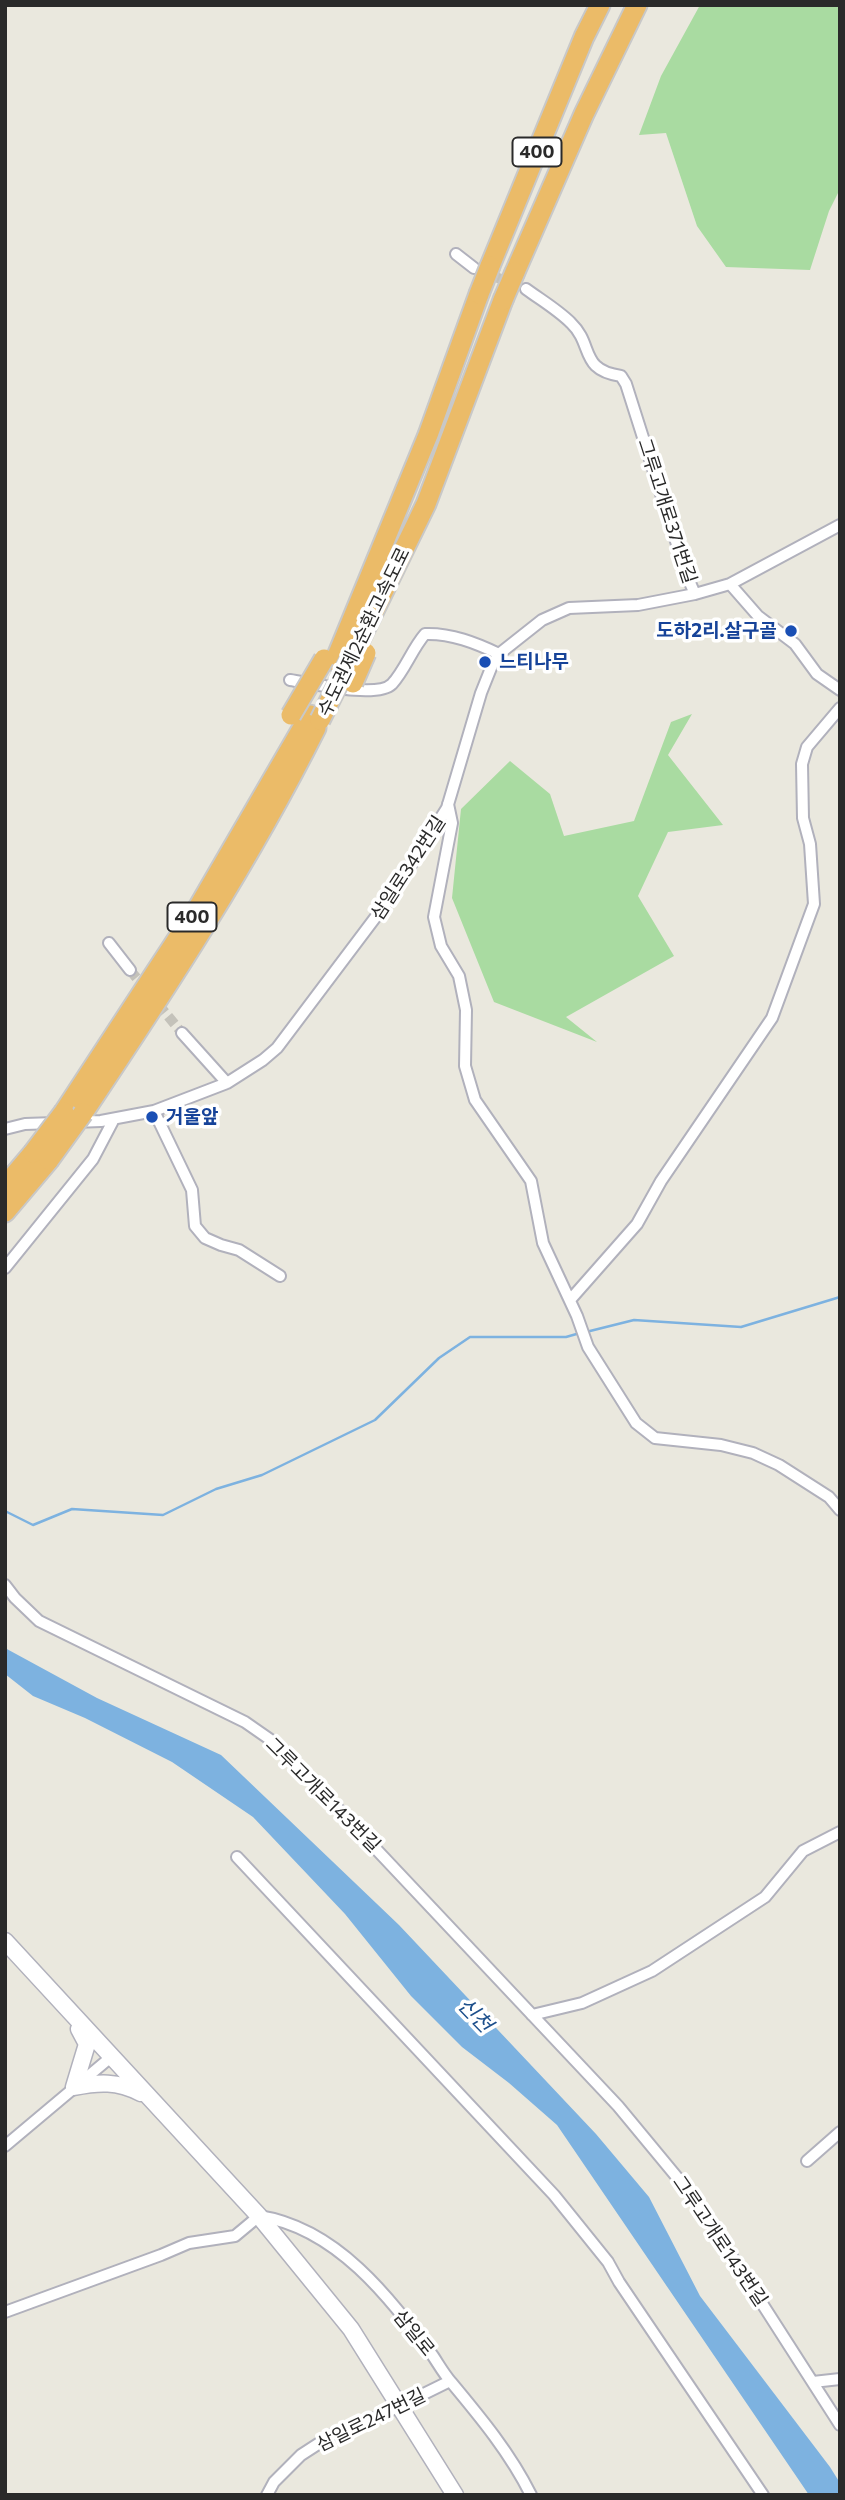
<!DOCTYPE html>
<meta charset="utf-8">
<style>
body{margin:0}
#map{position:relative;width:845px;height:2500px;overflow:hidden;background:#eae8de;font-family:Commissioner,sans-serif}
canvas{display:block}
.frame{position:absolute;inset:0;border:7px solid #2a2a2a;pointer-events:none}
</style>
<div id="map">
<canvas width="845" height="2500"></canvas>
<div class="frame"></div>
</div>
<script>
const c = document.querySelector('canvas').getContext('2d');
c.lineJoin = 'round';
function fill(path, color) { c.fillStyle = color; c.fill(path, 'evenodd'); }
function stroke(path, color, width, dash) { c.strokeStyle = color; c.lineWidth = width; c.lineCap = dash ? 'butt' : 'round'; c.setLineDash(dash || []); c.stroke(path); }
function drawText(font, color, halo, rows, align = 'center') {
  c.font = font + ' Commissioner,"Noto Sans KR",sans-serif'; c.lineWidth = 7; c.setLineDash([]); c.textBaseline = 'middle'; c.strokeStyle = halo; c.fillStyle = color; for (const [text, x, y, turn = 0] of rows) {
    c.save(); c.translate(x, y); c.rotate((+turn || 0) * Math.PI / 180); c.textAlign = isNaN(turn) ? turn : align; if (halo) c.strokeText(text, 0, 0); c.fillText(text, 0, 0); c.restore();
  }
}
const green = new Path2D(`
 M700 5H840V189L829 211 810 270 726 267 697 226 666 133 639 135 661 76Z
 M692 714 668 755 723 825 668 832 638 896 674 956 566 1017 597 1042 494 1002 452 898 461 809 510 761 550 794 564 836 634 821 671 722Z`);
const water = new Path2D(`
 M5 1648 97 1698 221 1755 399 1925 596 2134 649 2197 700 2296 830 2467 840 2483V2495H809L557 2125 509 2083 462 2047 411 1996 345 1914 253 1817 172 1762 85 1718 33 1696 5 1674Z`);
const stream = new Path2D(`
 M586 1332 634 1320 741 1327 840 1297
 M5 1511 33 1525 72 1509 163 1515 216 1489 262 1475 375 1420 439 1358 470 1337H566L580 1333`);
const minorTunnel = new Path2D(`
 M483 272 526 289
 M130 970 182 1033`);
const minor = new Path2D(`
 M456 254 474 268
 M526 289C541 300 558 310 571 323 594 345 579 370 621 376L626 384 687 576 695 594
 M730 584 840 525
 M290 680C311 683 377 699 392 684 405 670 412 649 425 634 451 633 476 643 499 654
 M448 804 452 823 434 917 441 946 459 976 466 1010 465 1066 475 1100 531 1181 543 1243 577 1316 588 1347 636 1423 655 1438 721 1445 753 1453 779 1465 829 1497 840 1510
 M109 943 130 970
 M182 1033 227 1083
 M154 1111 192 1190 195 1226 205 1238 221 1245 239 1250 280 1276
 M74 1122 101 1121 154 1111 227 1083 263 1060 277 1048 390 898 447 808 481 693 493 663 499 654 542 620 569 608 638 605 695 594 730 584 758 616 795 644 817 674 840 690
 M5 1129 25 1124 55 1123
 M5 1268 93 1159 114 1119
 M570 1300 637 1224 661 1181 772 1018 814 904 810 844 803 818 802 764 807 747 840 708
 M5 1585 15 1598 39 1621 245 1722 278 1745 618 2106 695 2199 840 2425
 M237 1857 554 2195 608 2262 619 2282 763 2495
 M532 2015 582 2003 652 1971 765 1897 803 1851 840 1832
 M5 2146 111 2057
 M807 2161 840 2132
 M5 2312 161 2255 189 2243 235 2236 259 2216C337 2228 389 2297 433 2356 439 2365 444 2374 451 2382 481 2418 510 2453 531 2495
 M813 2382 840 2379
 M267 2495 274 2482 301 2455 335 2433 371 2420 450 2381`);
const secondary = new Path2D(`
 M5 1941 259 2216 351 2329 455 2495
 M79 2029 87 2044 74 2087C99 2082 117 2081 141 2093`);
const motorway = new Path2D(`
 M490 266 584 37 600 5
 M515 272 584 114 637 5
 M350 660 426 504 503 300
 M335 661 428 435 479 294
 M64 1112 199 906 310 715
 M83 1113C166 989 249 862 316 728
 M5 1186 33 1153
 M5 1212 49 1160`);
const motorwayBridge = new Path2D(`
 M479 294 490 266
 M503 300 515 272
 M353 683 366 653
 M291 715 324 659
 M320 720 350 660
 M33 1153 64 1112
 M49 1160 83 1113`);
const markers = [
 [791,631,7,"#1a4fb4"],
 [485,662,7,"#1a4fb4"],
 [152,1117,7,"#1a4fb4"]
];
const shields = [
 [537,152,49],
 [192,917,49]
];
const shieldNames = [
 ["400",537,152],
 ["400",192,917]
];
const streetNames = [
 ["그루고개로371번길",667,511,72],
 ["수도권제2순환고속도로",364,632,-64],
 ["삼일로342번길",408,868,-57],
 ["그루고개로143번길",323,1795,45],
 ["그루고개로143번길",720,2241,56],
 ["삼일로",414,2333,51],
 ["삼일로247번길",371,2420,-26]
];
const transitNames = [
 ["도하2리.살구골",777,631,"right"],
 ["느티나무",499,662],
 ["거울앞",166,1117]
];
const waterNames = [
 ["신천",475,2015,46]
];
fill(green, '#a9dba1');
fill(water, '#7db2e0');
stroke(stream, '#7db2e0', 2.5);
stroke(minorTunnel, '#c4c2ba', 10, [10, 5]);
stroke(minor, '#b1b1bc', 14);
stroke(secondary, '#b1b1bc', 19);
stroke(motorway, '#c8c8c8', 23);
stroke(minor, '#fff', 10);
stroke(secondary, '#fff', 16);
stroke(motorway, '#ebbb68', 19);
stroke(motorwayBridge, '#c8c8c8', 23, []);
stroke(motorwayBridge, '#ebbb68', 19);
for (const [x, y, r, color] of markers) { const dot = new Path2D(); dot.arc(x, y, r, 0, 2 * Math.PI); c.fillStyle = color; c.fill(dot); stroke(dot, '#fff', 2.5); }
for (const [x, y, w] of shields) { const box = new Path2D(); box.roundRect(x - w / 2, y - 14.5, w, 29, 5); c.fillStyle = '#fff'; c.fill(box); stroke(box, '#2a2a2a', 2); }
drawText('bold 18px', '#2a2a2a', null, shieldNames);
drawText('19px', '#2a2a2a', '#fff', streetNames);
drawText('bold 19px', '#164399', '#fff', transitNames, 'left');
drawText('italic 21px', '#1d4f8b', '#fff', waterNames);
</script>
